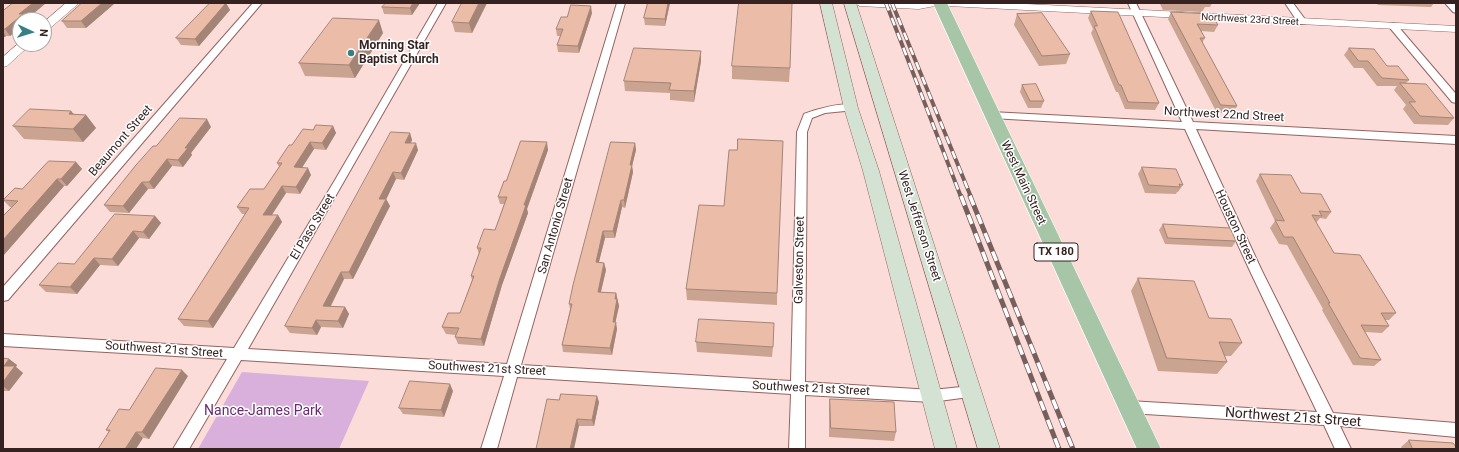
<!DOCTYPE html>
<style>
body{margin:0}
#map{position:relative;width:1459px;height:452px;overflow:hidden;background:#fcdcd9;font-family:Roboto,sans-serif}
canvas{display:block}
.frame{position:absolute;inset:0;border:4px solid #352221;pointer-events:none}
.north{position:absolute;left:12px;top:12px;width:40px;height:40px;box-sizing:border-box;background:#fff;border:1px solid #aea7a6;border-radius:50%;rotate:94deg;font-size:11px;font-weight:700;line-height:16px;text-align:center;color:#352221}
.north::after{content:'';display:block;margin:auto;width:14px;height:18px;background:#377f87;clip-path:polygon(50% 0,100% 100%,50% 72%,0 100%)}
</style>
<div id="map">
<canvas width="1459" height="452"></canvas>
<div class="frame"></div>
<div class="north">N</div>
</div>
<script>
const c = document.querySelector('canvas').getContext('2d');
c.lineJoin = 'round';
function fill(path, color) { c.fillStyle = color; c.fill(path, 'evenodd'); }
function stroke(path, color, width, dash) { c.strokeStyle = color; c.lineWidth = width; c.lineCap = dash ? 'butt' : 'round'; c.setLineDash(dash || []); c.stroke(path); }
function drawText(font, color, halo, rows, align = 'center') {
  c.font = font + ' Roboto,sans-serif'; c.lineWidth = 3; c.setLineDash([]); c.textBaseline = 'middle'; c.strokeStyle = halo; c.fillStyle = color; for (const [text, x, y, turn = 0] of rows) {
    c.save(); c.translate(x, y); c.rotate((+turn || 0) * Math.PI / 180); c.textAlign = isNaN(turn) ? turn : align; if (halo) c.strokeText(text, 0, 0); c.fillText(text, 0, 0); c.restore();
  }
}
const green = new Path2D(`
 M242 372 369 381 339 449H198Z`);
const minor = new Path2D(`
 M253 3H262L8 300 3 301V287Z
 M438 3H446L248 349 507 364 617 3H625L521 365 791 381 797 132 804 114C814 110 849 99 856 108L855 110 825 113 812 118 807 132 805 382 932 390 971 386 976 388 978 392 976 396 932 402 805 395V449H789L791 394 517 377 497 449H481L504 376 241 360 189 449H173L227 359 3 346V334L234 348 335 180Z
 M1128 3H1136L1193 122 1456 136V144L1196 129 1262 271 1333 413 1456 423V437L1340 426 1351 449H1335L1324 425 1129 413 1124 412 1122 407 1124 402 1129 401 1317 412 1250 271 1185 129 991 118 986 115 991 112 1182 122Z
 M1285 3H1293L1307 22 1305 24H1299Z
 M1445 3H1454L1456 5V13L1453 12Z
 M1393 23 1396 24 1456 94V103L1452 102 1390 28V24Z`);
const tertiary = new Path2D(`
 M66 3H79L48 30 44 31V22Z
 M854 3H942L940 5 919 9 860 6Z
 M942 3H1006L1456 26V32L948 6Z
 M20 42V44H31L7 66 3 67V57Z`);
const secondary = new Path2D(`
 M820 3H832L858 108 879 171 957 449H935L863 171 844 108Z
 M844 3H856L1000 449H978Z`);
const primary = new Path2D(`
 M933 3H947L1161 449H1137Z`);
const railFar1 = new Path2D(`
 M886 3 961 197
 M892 3 971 197`);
const rail = new Path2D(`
 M961 196 1059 449
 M970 196 1073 449`);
const wall = new Path2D(`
 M13 3H46L27 19V20H20V28L10 36H6L3 38V11Z
 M210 3H226L230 10 199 46 181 45 176 38Z
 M420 3 412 15 384 14 382 7Z
 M487 3 472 33 455 32 452 22Z
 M648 3H670L665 26 645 25 644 18Z
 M1154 3H1212L1210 7H1205L1202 12 1163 10 1160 4Z
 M1376 3H1434L1431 7 1378 5Z
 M114 4 86 28H67L62 21Z
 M1091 11 1159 103 1155 110 1125 109 1118 92H1116L1091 33 1093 29 1088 18Z
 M1171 12 1218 25 1214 32 1201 31 1205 38 1202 43 1237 106 1233 113H1217L1168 19Z
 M592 13 579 53 558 52 557 45 560 36H557L556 29 567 17Z
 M1017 14 1070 54 1066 64 1039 66 1014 25Z
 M383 33 355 78 305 76 299 63Z
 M1349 48 1387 66 1409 80 1406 83 1454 118 1448 125 1414 124 1403 109 1406 105 1394 90 1397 86H1377L1363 68H1354L1344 55Z
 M701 61 694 102 670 100V93L625 91 624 81Z
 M732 66 790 68 789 82 732 79Z
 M1022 85 1044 101 1041 108H1028L1020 92Z
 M71 111 74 114 86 115 96 128 83 142 24 139 13 126Z
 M333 126 336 133 326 150 314 149 302 167 311 175 300 194 286 193 272 215H278L282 222 213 328 184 326 178 319 245 214H242L237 207 264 189 279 167 277 163 292 145 313 130Z
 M211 127 191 153 192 155 183 167 172 166 154 189H148L129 213 110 212 104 205 156 146Z
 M410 133 412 140 411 143 418 150 404 180 396 179 386 199 390 206 353 279H344L331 306 345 307 349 314 343 328 321 327 317 335 290 333 285 326Z
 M635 143 636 150 632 166 633 172 625 208 622 207 615 238H605L599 262 604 263 606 270 601 292 616 293 619 306 615 322 617 329 612 355 563 352 562 345 570 309 569 304Z
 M548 150 527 209 528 213 502 285 484 346 458 344 455 337 456 335 446 334 442 327 460 313 472 280 471 276 479 254 477 248 495 230 504 204H500L498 197 506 181Z
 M76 162 82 169 67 186H64L3 256V216L12 207H10L3 200 22 189Z
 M1142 167 1183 185 1178 192H1177L1176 194 1145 193 1138 174Z
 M1260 174 1301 193 1331 212 1326 219 1320 218 1316 223 1334 253 1396 313 1389 320H1385L1389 326 1382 333 1365 332 1381 360 1374 366 1353 365 1322 310 1323 309 1287 245 1279 244 1270 228 1275 221 1256 181Z
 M155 216 161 223 149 239 139 238 118 266 100 265 77 294 46 292 39 285Z
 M1163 224 1236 241 1232 247 1165 244 1159 230Z
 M1138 278 1209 318 1242 343 1231 356H1225L1227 362 1217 374 1158 371 1131 291Z
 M686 289 777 293V305L687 300Z
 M696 342 773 347 772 357 697 352Z
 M3 358 9 359 17 365 16 367 23 373 9 391H3Z
 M188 376 149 439 109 432 106 430 129 410Z
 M453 391 444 417 403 414 399 408Z
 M597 396 599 402 594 426H579L559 400Z
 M830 399 896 432 894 441 829 437V408Z
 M1409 440 1456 449H1402L1401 447Z`);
const shadedWall = new Path2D(`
 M33 3H46L27 19V20H20V28L10 36 5 29 19 14Z
 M102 3H113L114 4 86 28 81 21Z
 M226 3 230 10 199 46 195 39Z
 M413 3H420L412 15 410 8Z
 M479 3H487L472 33 469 23Z
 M668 3H670L665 26V19Z
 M591 6 592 13 579 53 578 46Z
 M379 20 383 33 355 78 349 65Z
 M3 32 6 36 3 38Z
 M701 51V61L694 102V91Z
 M71 111 79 122 86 115 96 128 83 142 73 129 69 114Z
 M207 119 211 127 191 153 192 155 183 167 178 160 185 148Z
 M333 126 336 133 326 150 322 143Z
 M410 133 412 140 407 150 405 143Z
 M310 142 314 149 298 174 294 167Z
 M547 142 548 150 527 209 528 213 502 285 484 346 481 339 500 278 524 205Z
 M416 143 418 150 404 180 401 173Z
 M635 143 636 150 632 166 633 172 625 208 624 200 630 165Z
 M167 159 172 166 154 189 149 182Z
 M76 162 82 169 67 186 61 179Z
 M308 168 311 175 300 194 296 187Z
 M393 172 396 179 383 206 379 199Z
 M57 179 64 186 3 256V240Z
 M142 182 148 189 129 213 123 206Z
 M282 186 286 193 267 222 263 215Z
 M386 199 390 206 353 279 349 272Z
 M621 200 622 207 615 238 613 231Z
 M278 215 282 222 213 328 208 321Z
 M155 216 161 223 149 239 143 232Z
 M133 231 139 238 118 266 112 259Z
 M603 231 605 238 597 269 596 262Z
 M94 258 100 265 77 294 70 287Z
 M604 263 606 270 599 299 598 292Z
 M341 272 344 279 327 313 323 306Z
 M616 293 619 306 614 329 613 322 615 299Z
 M345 307 349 314 343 328 338 321Z
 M316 320 321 327 317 335 312 328Z
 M616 322 617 329 612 355 610 348Z
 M9 359 17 365 16 367 23 373 9 391 3 386V382L4 366Z
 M182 370 188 376 149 439 142 432Z
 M450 384 453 391 444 417 441 410Z
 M597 396 599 402 594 426 592 420Z
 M577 419 579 426 574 449H570Z
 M136 432 143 438 136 449H125Z`);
const building = new Path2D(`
 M13 3H33L19 14H23L5 29H3V11Z
 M82 3H102L81 21H62Z
 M210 3H226L195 39 176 38Z
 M386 3H413L410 8 382 7Z
 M462 3H479L469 23 452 22Z
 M648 3H668L665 19 644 18Z
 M739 3H792L790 68 732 66Z
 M571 5 591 6 578 46 557 45 563 29H556L561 17H567Z
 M1091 11 1118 12 1159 103 1128 102 1121 85H1119L1094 26H1097Z
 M1171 12 1211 14 1218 25 1197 24 1205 38H1200L1237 106 1221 105Z
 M1042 13 1070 54 1042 56 1017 14Z
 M333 18 379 20 349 65 299 63Z
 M634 48 701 51 694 91 669 90 671 83 624 81Z
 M1349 48 1374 49 1387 66H1398L1409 80 1382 78 1368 61H1359Z
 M1400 83 1426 84 1454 118 1420 116 1409 102H1415Z
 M1036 84 1044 101H1030L1022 85Z
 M30 109 71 111 69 114 86 115 73 129 13 126Z
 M180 118 207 119 185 148H188L178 160 167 159 149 182H142L123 206 104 205 136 165 153 146H156Z
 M316 125 333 126 322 143 310 142 294 167 308 168 296 187 282 186 263 215H278L208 321 178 319 249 208 237 207 250 189H264L282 163H277L289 145H292L303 129 313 130Z
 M391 132 410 133 405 143H416L401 173 393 172 379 199H386L349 272H341L323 306 345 307 338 321 316 320 312 328 285 326Z
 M738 139 783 141 777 293 686 289 699 205 724 206 729 150H737Z
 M521 141 547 142 524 205H526L500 278 481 339 455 337 459 328 442 327 448 313H460L474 276H471L481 248H477L484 229 495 230 507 197H498L504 181H506Z
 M611 142 635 143 630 165H632L624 200H621L613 231H603L596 262 604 263 598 292 616 293 615 299H617L613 322H616L610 348 562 345 572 304H569L573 285Z
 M49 161 76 162 61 179H57L3 240V216L18 201 3 200 15 188 22 189Z
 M1142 167 1176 169 1183 185 1179 184 1180 187 1149 185Z
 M1260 174 1291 175 1301 193 1321 194 1331 212 1319 211 1322 216 1312 215 1334 253 1360 255 1396 313H1381L1389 326 1361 325 1381 360 1360 358 1328 303H1330L1293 237H1284L1275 220 1284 221Z
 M115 214 155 216 143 232 133 231 112 259 94 258 70 287 39 285 58 263 74 264Z
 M1163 224 1230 228 1236 241 1168 238Z
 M1138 278 1194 281 1209 318 1231 319 1242 343 1219 342 1227 362 1167 358Z
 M699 319 774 323 773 347 696 342Z
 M3 358 9 359 4 366H15L3 382Z
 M156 368 182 370 142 432H136L125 449H98L110 430H106L119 409 129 410Z
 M410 381 450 384 441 410 399 408Z
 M561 394 597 396 592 420 577 419 570 449H536L547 399 559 400Z
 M830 399 894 402 896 432 831 428Z
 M1409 440 1453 443 1456 447V449H1413Z`);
const markers = [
 [351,53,4,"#377f87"]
];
const farStreetnames = [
 ["Northwest 23rd Street",1250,20,3]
];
const shields = [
 [1056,252,44]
];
const shieldNames = [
 ["TX 180",1056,252]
];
const poiNames = [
 ["Morning Star",359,46],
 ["Baptist Church",359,60]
];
const streetNames = [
 ["Northwest 22nd Street",1224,115,3],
 ["Beaumont Street",121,141,-49],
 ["West Main Street",1023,183,65],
 ["San Antonio Street",556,226,-74],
 ["West Jefferson Street",919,226,72],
 ["El Paso Street",313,227,-59],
 ["Houston Street",1235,227,65],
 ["Galveston Street",800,260,-89],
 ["Southwest 21st Street",164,350,4],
 ["Southwest 21st Street",487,369,3],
 ["Southwest 21st Street",811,389,3]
];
const nearParknames = [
 ["Nance-James Park",263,411]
];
const nearStreetnames = [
 ["Northwest 21st Street",1293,418,4]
];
fill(green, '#d9afdc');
stroke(minor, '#926460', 2);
stroke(tertiary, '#926460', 1);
stroke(secondary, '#926460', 1);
stroke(primary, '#fff', 1);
fill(minor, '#fff');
fill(tertiary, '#fff');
fill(secondary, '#d3e2d3');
fill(primary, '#a7c5a7');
stroke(railFar1, '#775f5e', 4);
stroke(rail, '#775f5e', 5);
stroke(railFar1, '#fff', 2.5, [8]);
stroke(rail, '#fff', 3.5, [10]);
fill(wall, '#caa391');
fill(shadedWall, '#a48476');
fill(building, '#ebbda9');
stroke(building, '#a48476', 1);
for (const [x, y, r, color] of markers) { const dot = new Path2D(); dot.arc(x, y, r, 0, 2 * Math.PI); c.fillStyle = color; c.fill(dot); stroke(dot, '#fff', 1.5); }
drawText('10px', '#352221', '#fff', farStreetnames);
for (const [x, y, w] of shields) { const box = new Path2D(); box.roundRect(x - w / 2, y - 9, w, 18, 3); c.fillStyle = '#fff'; c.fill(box); stroke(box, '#352221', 1); }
drawText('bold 11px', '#352221', null, shieldNames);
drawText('bold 12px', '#352221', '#fff', poiNames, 'left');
drawText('12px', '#352221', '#fff', streetNames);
drawText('14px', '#6b2971', '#fff', nearParknames);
drawText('14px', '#352221', '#fff', nearStreetnames);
</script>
